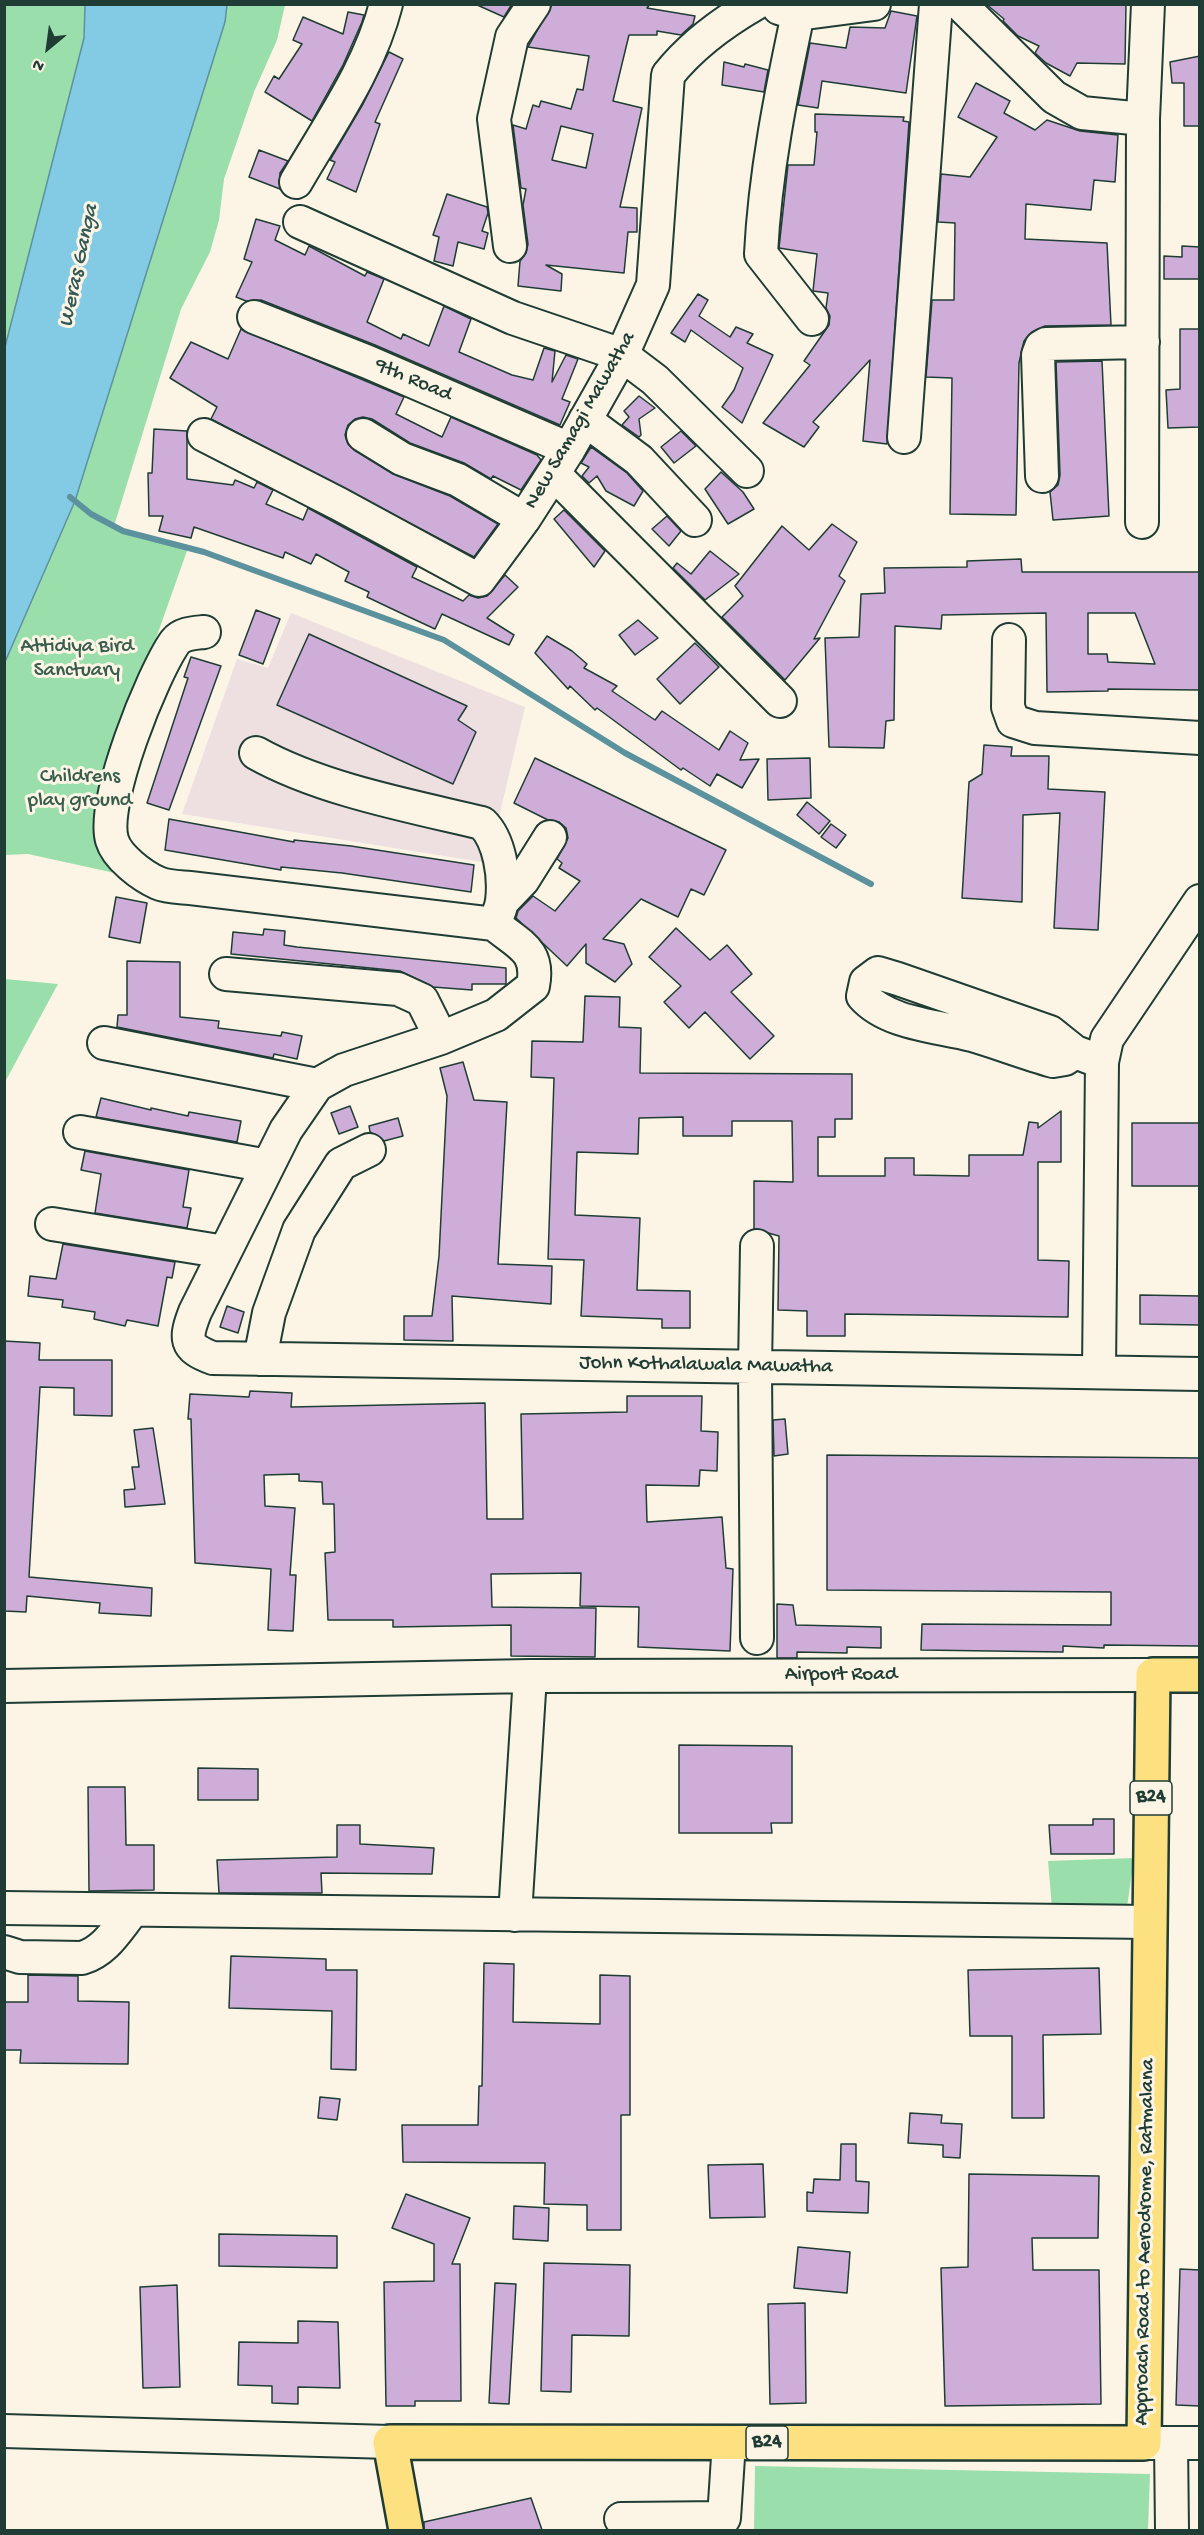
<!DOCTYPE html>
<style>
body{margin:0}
#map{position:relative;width:1204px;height:2535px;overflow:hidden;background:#fcf5e5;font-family:"Gochi Hand",sans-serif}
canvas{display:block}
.frame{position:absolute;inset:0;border:6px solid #1f3d34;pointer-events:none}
.north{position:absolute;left:18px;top:18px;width:60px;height:60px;-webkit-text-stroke:4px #fcf5e5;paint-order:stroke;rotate:209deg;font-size:16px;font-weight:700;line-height:24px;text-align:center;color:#1f3d34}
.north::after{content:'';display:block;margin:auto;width:21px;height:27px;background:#1f3d34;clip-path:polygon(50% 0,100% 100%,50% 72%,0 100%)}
</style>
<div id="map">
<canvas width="1204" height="2535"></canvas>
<div class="frame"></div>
<div class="north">N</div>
</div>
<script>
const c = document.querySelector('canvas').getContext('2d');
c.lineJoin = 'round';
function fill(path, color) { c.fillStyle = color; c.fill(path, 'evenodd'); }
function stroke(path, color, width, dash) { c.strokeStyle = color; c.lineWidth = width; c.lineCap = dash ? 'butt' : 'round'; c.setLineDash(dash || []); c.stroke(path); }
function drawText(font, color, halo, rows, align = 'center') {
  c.font = font + ' "Gochi Hand",sans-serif'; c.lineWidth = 6; c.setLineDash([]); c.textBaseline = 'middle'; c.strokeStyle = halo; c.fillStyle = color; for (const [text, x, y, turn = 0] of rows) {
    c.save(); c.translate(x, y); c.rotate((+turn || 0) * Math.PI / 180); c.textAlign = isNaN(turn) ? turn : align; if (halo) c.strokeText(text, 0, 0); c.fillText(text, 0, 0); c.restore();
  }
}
const built = new Path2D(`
 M291 613 525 707 488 863 182 814 237 659 268 668Z`);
const green = new Path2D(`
 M5 5H85L84 38 5 347Z
 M227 5H285L277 40 254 92 224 179 219 220 210 252 181 309 114 526 188 548 120 740 124 875 28 854 5 855V662L75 501 225 22Z
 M5 979 58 984 5 1082 4 979Z
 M1134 1858 1127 1907 1052 1908 1048 1861Z
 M755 2466 1150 2474 1148 2530H754Z`);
const water = new Path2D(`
 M85 5H227L225 22 75 501 5 662V347L84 38Z`);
const stream = new Path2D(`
 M70 497 91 514 123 531 204 552 444 640 625 753 871 884`);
const building = new Path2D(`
 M475 4H512L504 17Z
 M552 4H650L647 8 695 16 693 24 681 35 657 31V35H629L613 101 642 108 620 207 637 208V232H628L624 273 546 265 562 274 561 291 518 286 520 261 526 253 528 244 523 205 526 189 521 188 513 125 526 129 533 105 539 107 541 101 571 109 577 89 583 90 589 56 528 47ZM561 126 593 134 586 168 552 160Z
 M986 4H1126L1125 64 1077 63 1070 76 1046 63 1035 53 1039 46 1018 36 1003 21 1004 19Z
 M891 11 917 16 906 93 822 81 818 108 798 105 810 43 846 48 850 27 885 28Z
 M348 12 364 15 362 22 343 65 312 121 265 92 274 76 279 79 302 44 293 40 303 17 343 34Z
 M389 52 403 59 375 122 380 124 356 192 327 179 335 162 330 160 363 104Z
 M1200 56V126H1184V83H1172L1170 62Z
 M724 62 744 67 745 64 768 70 764 92 722 85Z
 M976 83 1010 101 1004 113 1035 130 1047 120 1080 131 1118 135 1115 182 1094 180 1091 210 1026 204 1025 239 1107 243 1111 325 1045 326 1032 332 1024 341 1019 363 1016 515 950 514 952 378 926 377 932 300H954L955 223 938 222 941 174 970 177 997 137 958 117Z
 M815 114 904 117 903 121 909 122 887 444 863 441 870 360 813 422 819 427 804 447 763 423 810 365 804 361 829 325 830 316 826 308 828 293 813 291 817 254 779 248 788 165H814L817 132H815Z
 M259 150 288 161 280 173V189L249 177Z
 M447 194 487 207 488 213 482 231 488 233 484 249 458 242 453 266 434 261 439 237 433 235Z
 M256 219 280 226 275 240 305 255 309 246 365 276 367 272 384 279 367 322 401 339 403 334 429 346 444 306 471 319 459 352 512 375 533 380 544 348 555 351 552 382 566 355 578 359 562 399 570 402 560 425 375 345 261 300 246 301 236 297 252 262 244 259Z
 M1182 246 1200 247V279H1164V256L1182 257Z
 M698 294 708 300 699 316 730 337 736 327 753 334 747 343 773 355 742 423 722 407 734 390 743 368 691 330 685 342 671 333Z
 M241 329 404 397 396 414 442 437 451 417 537 455 541 460 521 490 493 476 491 479 464 463 410 443 372 419 363 417 355 419 348 425 345 435 348 444 354 450 393 474 450 496 498 524 474 557 211 419 217 407 170 378 191 342 228 359Z
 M1180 329H1200V427L1168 428 1166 390 1180 389Z
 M1102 361 1109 516 1053 520 1050 492 1058 485 1060 475 1056 362Z
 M639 396 655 408 639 419 641 435 639 437 622 425 629 417 624 411Z
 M154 429 187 431V479L233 485 235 480 254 488 257 482 273 490 266 504 303 520 308 508 417 567 412 577 463 601 469 595 478 598 487 596 505 575 518 587 487 618 514 635 509 645 442 614 435 629 407 616 367 597 369 592 345 581 349 572 316 554 311 564 285 552 283 558 194 527 191 538 159 531 163 516H149L148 473H152Z
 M681 431 696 446 674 463 661 447Z
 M591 447 627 473 643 491 634 506 606 491 597 476 589 483 582 476 589 467 581 463Z
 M721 472 743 492 754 509 728 524 705 489Z
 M564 510 605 551 594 567 554 519Z
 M667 516 681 531 669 546 652 529Z
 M832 524 857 542 839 576 845 581 814 639 820 638 785 680 722 617 743 596 735 586 782 526 809 550Z
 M710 551 739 574 705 600 673 568 677 563 691 574Z
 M1021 559 1022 572H1200V690L1108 689V691L1047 692 1046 613 942 615 941 629 895 626 894 720 886 721 884 748 829 747 825 638 859 637 861 594 885 593 884 568 967 567V561ZM1088 613H1135L1155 664 1108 662 1107 654H1088Z
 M256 610 280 619 263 664 239 655Z
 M638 620 658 638 635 655 619 635Z
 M309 634 467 706 458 720 476 732 453 784 277 705Z
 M547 636 572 651 587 664 584 668 617 686 612 691 655 720 662 711 719 750 730 731 748 743 740 760 759 759 742 788 717 774 710 786 683 768 681 770 597 708 595 710 570 686 568 689 535 653Z
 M695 643 719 667 680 704 657 679Z
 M191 657 221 666 169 810 147 803 188 678 184 677Z
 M984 745 1012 747 1011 756H1049L1048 789 1105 792 1098 930 1054 928 1060 813 1023 815 1022 902 962 898 969 782 982 774Z
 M535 758 726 850 704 895 691 889 678 917 641 899 603 939 624 944 632 964 615 982 586 963V944L567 966 516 918 518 911 533 896 555 911 580 881 559 868 562 863 557 859 568 838 566 828 559 822 548 820 514 803Z
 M810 758 811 798 768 800 767 759Z
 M807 802 830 821 819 834 797 815Z
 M169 819 294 842V840L351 846 474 865 471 892 342 873 281 867V870L165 850Z
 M831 824 846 835 836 848 821 837Z
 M116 897 147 903 140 943 109 937Z
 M676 928 710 960 727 945 752 974 731 992 774 1036 750 1059 705 1012 689 1028 664 1002 681 986 649 957Z
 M264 929 285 931 284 945 297 947 506 968V984H472V990L433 987 400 971 231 954 233 932 263 935Z
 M127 961 180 962V1017L219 1021 218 1028 281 1036 282 1032 302 1036 297 1059 274 1054 273 1058 117 1027 118 1015H127Z
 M585 996 620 997 619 1027 641 1028 640 1073 852 1074V1119H835V1137H818V1176H885V1158H914V1175L969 1176V1155H1023L1029 1122 1038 1123V1128L1061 1111V1162H1038V1260L1069 1261 1068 1317 845 1314V1336H807V1311L778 1310 779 1236 754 1229V1181L793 1182 792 1121H732V1136H683V1117L639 1118 638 1154 577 1152 575 1215 640 1218 637 1290 690 1291V1328H662V1319L581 1316 584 1260 548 1259 554 1078 531 1077 532 1041 583 1042Z
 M463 1062 474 1100 507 1102 498 1264 552 1266 551 1304 452 1296 453 1341 404 1340V1316H432L439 1256 447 1096 440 1068Z
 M101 1098 151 1110V1108L188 1116 189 1112 241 1121 237 1142 96 1117Z
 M350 1106 358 1127 339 1134 331 1113Z
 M398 1118 403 1136 384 1141 370 1132 369 1126Z
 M1132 1123H1200V1186H1132Z
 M85 1151 189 1170 183 1207 191 1208 187 1228 95 1213 101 1174 81 1170Z
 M63 1244 175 1262 172 1278 167 1277 158 1326 127 1320 125 1326 94 1319 95 1312 62 1307 63 1300 28 1296 30 1276 56 1279Z
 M1140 1295 1200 1296V1325L1140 1324Z
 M227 1306 244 1312 238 1333 220 1327Z
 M4 1341 40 1343 39 1360H112V1416L74 1415V1388L40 1387 29 1577 152 1588 151 1616 99 1613 100 1603 27 1596 26 1612 4 1611Z
 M250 1391 292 1393 291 1407 485 1403 487 1519H523L521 1414 627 1412V1396H702L701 1431 718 1432 717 1471 700 1470 699 1486 646 1485 647 1522 722 1517 726 1568 733 1569 730 1651 638 1647 639 1607 580 1606 581 1573 491 1574 492 1607 596 1608 595 1657 511 1656V1625L393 1627V1620H328L325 1553 335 1552 334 1504H323L322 1482 299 1481V1474L264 1475 265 1506 295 1508 290 1575H296L293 1631 268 1630 271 1569 195 1563 191 1419H188L190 1394 249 1397Z
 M785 1419 788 1454 774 1456 773 1420Z
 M153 1428 165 1504 125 1507 124 1490 135 1489 132 1467H139L134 1430Z
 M827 1455 1200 1458V1646L1104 1645V1648L1063 1646V1652L921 1650 922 1624 1111 1625V1592L827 1590Z
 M777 1604 793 1605 796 1625 881 1627V1648L847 1647V1653L797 1652V1658H777Z
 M679 1745 792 1746V1823H771L772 1833H679Z
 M198 1768 258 1769V1800H198Z
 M88 1787H125L126 1845H154V1890L89 1891Z
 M1093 1819H1114V1854H1051L1049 1825H1093Z
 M337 1825H360V1844L434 1848 432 1874 321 1873 322 1893H219L217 1860 337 1857Z
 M231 1956 326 1959V1970H357L356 2070 331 2069 332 2011 229 2008Z
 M484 1963 514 1964 513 2022 600 2024V1975L630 1976V2115H621V2230H587V2205L544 2204 545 2163 403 2162 402 2125H478L479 2086H482Z
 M1099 1968 1101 2034 1043 2035 1044 2118H1012V2036H970L968 1970Z
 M28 1975 78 1976V2001L129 2002 128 2064 20 2063 21 2050H4V2002H28Z
 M320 2097 340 2099 337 2120 318 2118Z
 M910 2113 942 2115 941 2123 962 2124 960 2158 943 2157V2145L908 2143Z
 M841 2144H856V2181L869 2182 868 2213 807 2211V2192L813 2193 814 2179 840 2180Z
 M763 2164 765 2217 710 2218 708 2165Z
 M969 2174 1099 2176 1098 2238H1032L1033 2270H1099L1101 2404 945 2406 941 2268 968 2267Z
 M406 2194 470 2218 452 2264H460L461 2401H415V2406H386L384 2282 434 2281V2244L392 2228Z
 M514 2206 549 2208 548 2241 513 2239Z
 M219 2234 337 2236V2268L219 2266Z
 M798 2247 850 2252 847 2293 794 2288Z
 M544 2263 630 2265 629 2336 572 2335 571 2392 541 2391Z
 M1180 2269 1200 2270V2406L1176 2405Z
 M495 2283 516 2284 509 2404 489 2403Z
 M177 2285 180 2387 143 2388 140 2287Z
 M805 2303 806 2403 770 2404 768 2304Z
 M298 2321 338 2322 340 2388 298 2387V2404L272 2403V2386L238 2385 239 2342 298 2343Z
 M531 2498 542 2530H424V2522Z`);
const minor = new Path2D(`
 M960 4 1054 97 1082 113 1143 119
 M779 8 798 14 874 4
 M798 14C781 93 765 173 761 254L812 319
 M296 182C329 125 370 68 386 4
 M300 222 513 318 622 355 655 380 747 471
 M510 246 494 119 512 37 534 4
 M254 317 368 362 569 449
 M585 420 639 460 695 520
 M204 435 339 504 479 580 524 519 569 449 622 355 653 285 668 75C692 45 722 23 755 4
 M363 435 402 459 458 480 524 519
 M904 437 936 4
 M554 474 780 701
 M1042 476 1038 355 1041 347 1046 344 1143 342
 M1142 522 1143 119 1148 4
 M204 632C194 633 182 633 175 642 152 675 101 802 112 840 117 857 142 876 158 883 167 887 180 887 190 888L494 924C519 945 540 950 533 986L496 1015 441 1038 344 1070 317 1085 286 1130 195 1312C185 1338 184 1348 213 1358L1200 1374
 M1009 640 1008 707 1013 721 1035 728 1200 738
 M256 753C320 789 410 806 482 823 500 840 505 877 502 901 501 909 497 917 494 924
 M502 902 523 880 550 837
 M226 974 398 989 422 1000 441 1038
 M104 1043 317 1085
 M1075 1052 1065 1059 1053 1061C1025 1053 999 1043 972 1035 937 1026 888 1024 863 996L866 982 878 973 898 979 1050 1032 1075 1052 1102 1062
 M80 1132 268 1166
 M52 1224 225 1252
 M757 1246 755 1368 757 1638
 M260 1359 269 1313 299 1230 341 1164 369 1150
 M1099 1371 1102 1062 1107 1039 1200 901
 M4 1686 530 1676 1153 1675
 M4 1908 1150 1922
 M515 1915 530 1676
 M4 1952 20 1957 82 1958C106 1951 118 1928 133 1910
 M4 2431 390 2442
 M1149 2443H1200
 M1171 2443 1172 2530
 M621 2519 724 2518
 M716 2530 724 2518 729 2442`);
const major = new Path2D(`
 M406 2530 390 2442 1144 2443 1153 1675H1200`);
const shields = [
 [1151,1798,42],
 [767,2443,42]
];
const shieldNames = [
 ["B24",1151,1798],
 ["B24",767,2443]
];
const streetNames = [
 ["9th Road",413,381,23],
 ["New Samagi Mawatha",581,421,-60],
 ["John Kothalawala Mawatha",706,1366,1],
 ["Airport Road",841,1676],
 ["Approach Road to Aerodrome, Ratmalana",1146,2242,-89]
];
const parkNames = [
 ["Attidiya Bird",77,648],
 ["Sanctuary",77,672],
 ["Childrens",80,778],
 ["play ground",80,802]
];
const waterNames = [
 ["Weras Ganga",80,266,-78]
];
fill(built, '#eedfe1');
fill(green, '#9adfab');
fill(water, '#83cbe4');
stroke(water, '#5b929e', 1.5);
stroke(stream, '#5b929e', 6);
fill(building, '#ceadd8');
stroke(building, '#1f3d34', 1.5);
stroke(minor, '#1f3d34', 36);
stroke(major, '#1f3d34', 38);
stroke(minor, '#fcf5e5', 32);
stroke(major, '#fde080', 33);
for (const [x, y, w] of shields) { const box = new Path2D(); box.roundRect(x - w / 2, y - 17, w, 34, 4.5); c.fillStyle = '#fcf5e5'; c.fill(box); stroke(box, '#1f3d34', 1.5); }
drawText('bold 20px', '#1f3d34', null, shieldNames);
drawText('21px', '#1f3d34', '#fcf5e5', streetNames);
drawText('21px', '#385d4c', '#fcf5e5', parkNames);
drawText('italic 22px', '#335957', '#fcf5e5', waterNames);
</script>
